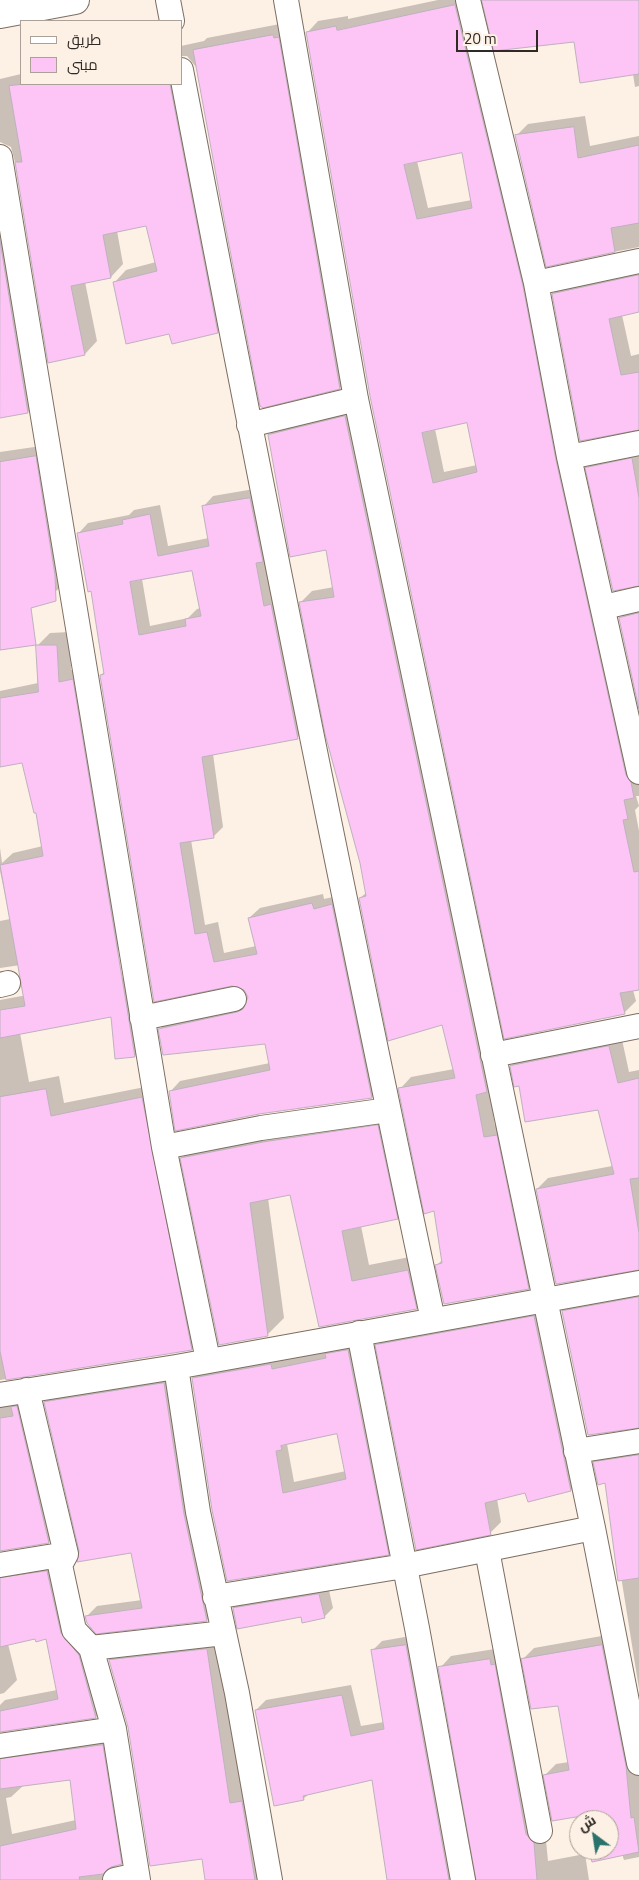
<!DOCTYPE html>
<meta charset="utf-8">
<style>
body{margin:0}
#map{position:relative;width:639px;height:1880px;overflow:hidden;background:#fdf0e5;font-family:"Titillium Web",Cairo,sans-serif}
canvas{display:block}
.legend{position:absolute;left:20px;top:20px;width:162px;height:65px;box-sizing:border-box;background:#fdf0e5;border:1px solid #aba198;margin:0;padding:6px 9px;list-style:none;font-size:15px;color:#302a25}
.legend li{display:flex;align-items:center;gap:10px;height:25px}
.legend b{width:25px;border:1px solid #aba198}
.north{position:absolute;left:569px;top:1810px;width:50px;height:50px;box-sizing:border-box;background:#fdf0e5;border:1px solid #aba198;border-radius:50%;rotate:329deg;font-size:14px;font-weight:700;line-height:20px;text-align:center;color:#302a25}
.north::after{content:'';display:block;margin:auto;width:18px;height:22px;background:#2a726b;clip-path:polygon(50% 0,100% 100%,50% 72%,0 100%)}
.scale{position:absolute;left:456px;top:30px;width:82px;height:22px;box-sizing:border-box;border:2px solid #302a25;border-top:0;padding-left:6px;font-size:15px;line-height:18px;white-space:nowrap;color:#302a25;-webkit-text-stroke:4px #fdf0e5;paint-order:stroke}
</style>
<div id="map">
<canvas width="639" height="1880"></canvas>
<ul class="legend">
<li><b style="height:6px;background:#fff"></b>طريق</li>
<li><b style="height:14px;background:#fcc5f6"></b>مبنى</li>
</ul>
<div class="north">ش</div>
<div class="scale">20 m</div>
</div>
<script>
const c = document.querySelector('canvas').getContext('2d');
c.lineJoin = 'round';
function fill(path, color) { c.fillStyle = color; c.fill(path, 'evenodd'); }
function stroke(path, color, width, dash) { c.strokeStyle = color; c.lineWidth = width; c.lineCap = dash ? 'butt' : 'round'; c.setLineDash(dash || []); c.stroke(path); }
const shadow = new Path2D(`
 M438 0H468L639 768V796H636L639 806 635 810 639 831V989L633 990 636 1001 624 1013 505 1037 307 33 318 21 348 16V19ZM463 151 472 200 428 208 417 161ZM468 422 477 465 444 472 435 429Z
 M483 0H639V86L635 87 633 74 575 40Z
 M285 23 352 375 340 388 261 405 196 67 187 56H181V46L204 41 207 38Z
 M21 74V84H181L230 319 217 331 170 332 114 283 126 270 156 262 147 225 117 231 123 264 111 277 85 282 97 341 85 354 49 361 17 170 11 147 0 142V79Z
 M585 116 590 146 639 136V247L547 265 516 136 528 124Z
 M0 207 40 400 28 412 0 416Z
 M639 266V311L622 315 631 356 639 354V428L553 294 565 282Z
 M357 405 499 1079 489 1089 495 1126 508 1124 540 1276 528 1288 437 1265 443 1259 435 1210 400 1089 411 1077 454 1069 443 1024 360 898 367 892 300 603 312 591 334 587 327 549 269 435 281 423Z
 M48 445 68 580 55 592 0 602V452Z
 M639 449V585L587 468 598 457Z
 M260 488 308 727 298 737 213 754 223 827 213 837 191 840 205 925 218 922 224 953 256 946 249 918 260 908 323 894 324 899 342 895 382 1087 372 1097 170 1092 180 1081 270 1063 266 1043 160 1029 170 1019 247 1003 249 997 245 989 232 984 155 1000 101 675 105 671 92 589 78 534 88 523 129 515 134 510 160 505 168 546 209 538 203 507 213 496ZM193 570 201 608 197 609 188 618 150 626 142 579Z
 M639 605V703L620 618 632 607Z
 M70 632 71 670 85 667 130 938 117 951 0 968V921L10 919 0 871V848L2 863 13 853 43 846 37 812 23 762 0 766V691L38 683 37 646 50 633Z
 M136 975 148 1043 135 1056 112 1015 20 1033 29 1082 59 1076 64 1103 155 1085 204 1336 191 1349 0 1380V1000Z
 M621 1035 629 1072 639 1070V1150L599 1109 511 1066 523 1054Z
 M395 1109 414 1201 397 1218 361 1226 369 1265 425 1254 433 1291 416 1308 320 1326 291 1193 268 1198 284 1318 267 1335 182 1158 199 1141Z
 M639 1161V1269L537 1189 548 1178Z
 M639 1288V1426L563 1311 574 1300Z
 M546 1305 582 1479 571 1490 526 1492 497 1499 501 1522 490 1533 377 1345 388 1334Z
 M359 1339 399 1542 388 1553 228 1580 193 1379 204 1367ZM338 1433 346 1471 294 1482 287 1444Z
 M175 1373 217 1609 207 1620 97 1632 86 1617 97 1606 142 1600 132 1552 81 1551 45 1402 56 1392Z
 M0 1385 30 1394 62 1529 49 1542 0 1550Z
 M639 1446V1689L606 1482 595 1463 606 1451Z
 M0 1556 60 1559 109 1704 96 1717 0 1732V1705L5 1700 57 1690 47 1638 36 1637 8 1644 17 1680 4 1693 0 1694Z
 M328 1586 333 1608 324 1617 234 1608 243 1600Z
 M613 1634 639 1759V1857L624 1860 622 1854 590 1850H609V1820H584L583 1815 545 1775 556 1764 569 1762 559 1705 523 1659 534 1648Z
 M416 1635 457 1880H405L373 1779 309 1794 303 1799 256 1710 266 1700 351 1685 361 1726 384 1722 372 1651 382 1641Z
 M220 1636 269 1880H206L203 1858 129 1726 110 1660 123 1647Z
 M501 1648 545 1831 548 1861 585 1854 589 1880H477L440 1668 451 1656Z
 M115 1732 134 1850 121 1863 115 1866 117 1876 124 1880H0V1755ZM71 1779 76 1820 12 1834 6 1798 11 1797 24 1785Z`);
const building = new Path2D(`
 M482 0H639V74L580 83 574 42 494 51Z
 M455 5 523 286 556 460 626 775 631 782 634 798 624 800 628 819 623 820 634 872 639 871V990L620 993 625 1014 504 1039 370 396 306 32 336 26 337 30ZM462 153 472 208 417 219 404 165ZM467 423 477 472 433 483 422 433Z
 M273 35 274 38 279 37 340 389 263 408 260 406 225 224 193 50Z
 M25 84H170L218 333 172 344 169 334 126 344 113 282 157 271 146 226 103 235 111 278 71 286 85 355 48 363 15 162H22L9 86Z
 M574 127 578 158 639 145V223L611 228 615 252 546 267 515 135Z
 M0 241 28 413 0 418Z
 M639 275V312L609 319 621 375 639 372V430L580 441 552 294Z
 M345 416 487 1092 476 1095 484 1137 497 1135 529 1289 444 1304 435 1265 442 1263 434 1211 424 1214 398 1088 455 1078 442 1025 388 1041 359 898 366 896 360 863 325 734 299 602 334 597 326 550 290 557 268 435Z
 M36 456 55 575 56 601 31 608 36 645 0 650V462Z
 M632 458 639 498V586L613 591 585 468Z
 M250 498 263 562 256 563 264 606 271 604 298 739 202 757 214 838 180 843 195 934 207 932 214 962 257 954 248 918 312 903 314 909 332 904 372 1098 259 1114 175 1131 169 1091 270 1070 265 1044 163 1055 158 1029 237 1012 243 1009 248 997 244 990 232 986 154 1002 100 675 104 674 99 643 91 591 88 592 77 533 123 524 122 520 150 514 158 556 209 546 202 506ZM192 571 201 616 185 619 186 626 139 635 130 582Z
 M639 613V709L619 618Z
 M36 645H57L59 682 73 679 135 1057 115 1059 111 1017 0 1038V1010L25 1006 0 865 43 856 36 813H34L22 763 0 767V698L38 692Z
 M609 1046 618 1083 639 1078V1178L630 1179 639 1233V1270L556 1284 536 1189 614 1174 598 1110 525 1122 519 1086 514 1087 510 1066Z
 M46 1089 51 1116 142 1097 192 1350 6 1380 0 1351V1097Z
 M378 1125 398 1219 342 1231 352 1281 408 1270 417 1309 319 1327 290 1195 250 1203 268 1336 219 1345 180 1158 263 1142Z
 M639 1297V1428L588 1435 562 1311Z
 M534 1316 571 1491 528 1502 525 1493 485 1503 491 1535 416 1550 375 1345Z
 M348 1350 389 1555 227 1581 212 1510 192 1378 271 1364 272 1369 326 1358 325 1354ZM337 1434 346 1479 283 1493 276 1451 282 1450 281 1446Z
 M164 1383 184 1514 207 1621 96 1634 87 1623 85 1616 142 1608 131 1553 77 1562 79 1551 44 1402Z
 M17 1406 49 1543 0 1551V1418L13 1416 11 1407Z
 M639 1455V1578L618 1581 605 1483 598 1485 593 1462Z
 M47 1571 61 1633 79 1655 96 1718 0 1732V1711L58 1699 46 1639 36 1642 35 1639 0 1647V1578Z
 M319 1594 325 1618 302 1623 301 1617 237 1629 233 1608Z
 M406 1645 449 1880H387L372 1780 303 1796 304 1800 274 1806 255 1710 342 1695 351 1736 384 1729 371 1650Z
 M602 1645 626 1766 631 1818 634 1817 639 1852 592 1862 589 1850H609V1820H582V1816L552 1821 543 1775 569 1770 558 1706 531 1709 521 1659Z
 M207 1649 230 1803 242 1801 255 1880H205L202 1859 150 1866 128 1727 109 1660Z
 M490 1659 491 1665 495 1664 526 1834 534 1843 537 1880H476L438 1667Z
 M103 1745 122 1864 111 1867 103 1874 79 1877 80 1880H0V1846L76 1829 70 1780 0 1789V1759Z`);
const minor = new Path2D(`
 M168 0 172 21
 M286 0 356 399 593 1528 639 1763
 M468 0 536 283 569 457 639 772
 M181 70C261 487 344 904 433 1320
 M0 157 164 1147 208 1360
 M536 283 639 261
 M249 425 356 399
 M569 457 639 443
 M604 607 639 599
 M0 985 8 983
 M142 1018 234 999
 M493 1055 639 1026
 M164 1147 261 1128 388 1110
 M359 1333 417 1628 463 1880
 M176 1367 198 1512 237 1693 270 1880
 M27 1390 66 1554 60 1565 74 1630 91 1648 114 1729 138 1880
 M0 1395 176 1367 639 1283
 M576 1451 639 1441
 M487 1550 540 1831
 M0 1565 66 1554
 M215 1597 404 1566 593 1528
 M91 1648 224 1633
 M0 1746 114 1729
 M115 1880 137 1875`);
const primary = new Path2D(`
 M0 14 75 0`);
fill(shadow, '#0003');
fill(building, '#fcc5f6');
stroke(building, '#bfb0be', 1);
stroke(minor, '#7d6e62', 26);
stroke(primary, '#7d6e62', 30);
stroke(minor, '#fff', 24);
stroke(primary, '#fff', 28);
</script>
